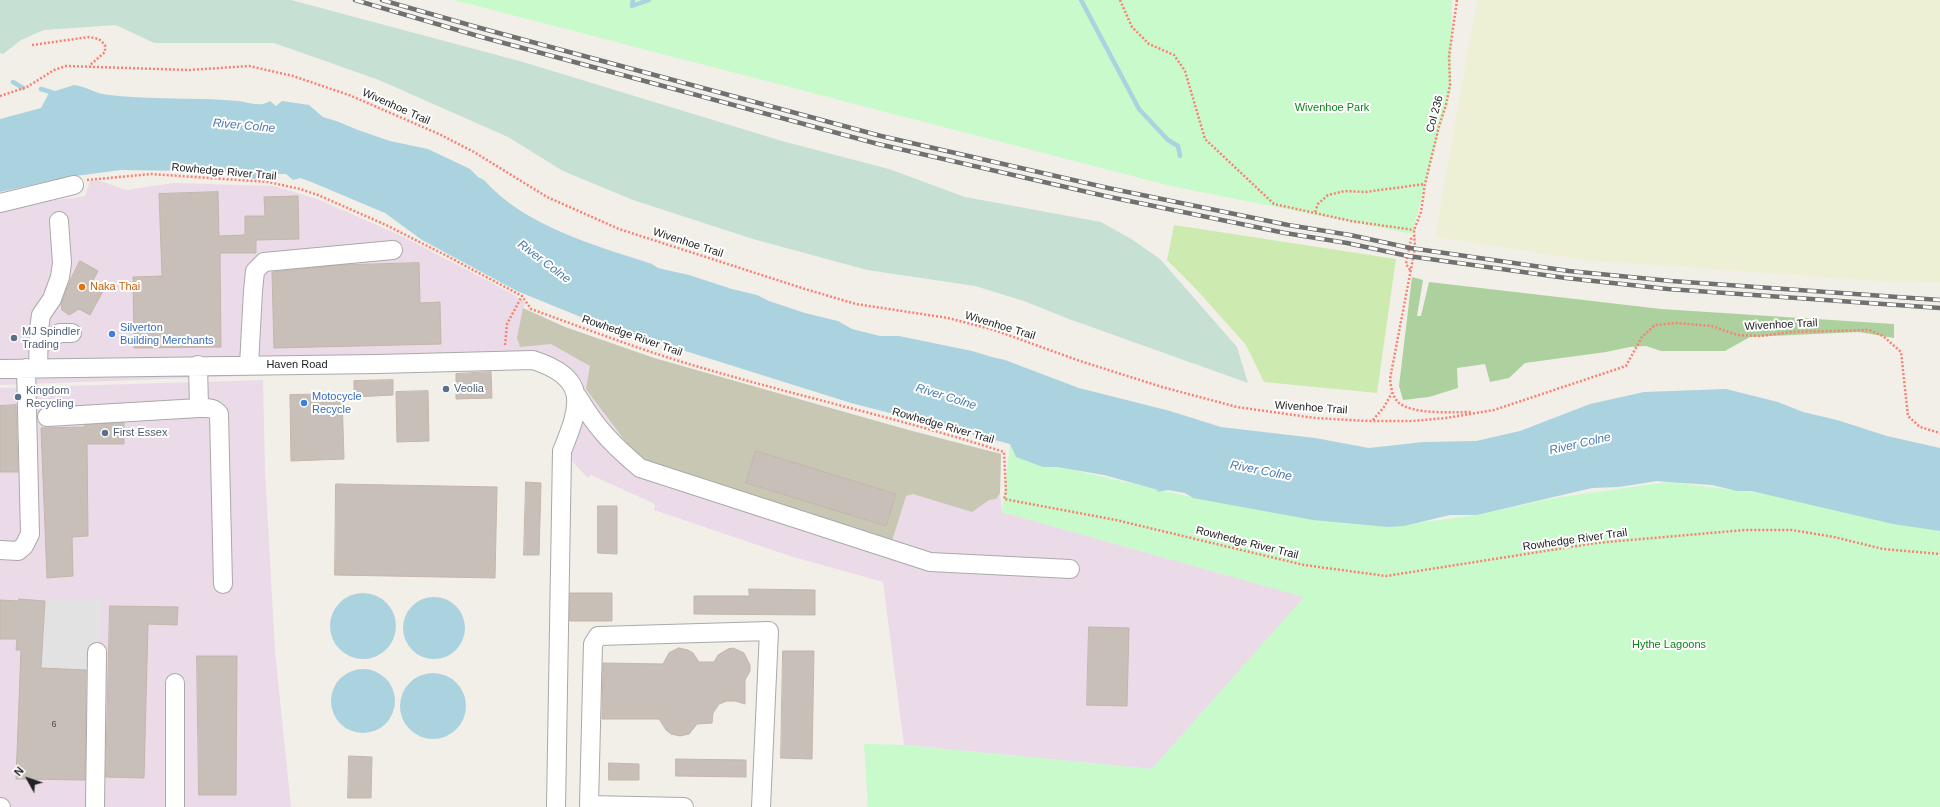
<!DOCTYPE html>
<style>
body{margin:0}
#map{position:relative;width:1940px;height:807px;overflow:hidden;background:#f2efe9;font-family:Helvetica,sans-serif}
canvas{display:block}
.north{position:absolute;left:8px;top:759px;width:40px;height:40px;-webkit-text-stroke:3px #fff;paint-order:stroke;rotate:310deg;font-size:11px;font-weight:700;line-height:16px;text-align:center;color:#222}
.north::after{content:'';display:block;margin:auto;width:14px;height:18px;background:#222;clip-path:polygon(50% 0,100% 100%,50% 72%,0 100%)}
</style>
<div id="map">
<canvas width="1940" height="807"></canvas>
<div class="north">N</div>
</div>
<script>
const c = document.querySelector('canvas').getContext('2d');
c.lineJoin = 'round';
function fill(path, color) { c.fillStyle = color; c.fill(path, 'evenodd'); }
function stroke(path, color, width, dash) { c.strokeStyle = color; c.lineWidth = width; c.lineCap = dash ? 'butt' : 'round'; c.setLineDash(dash || []); c.stroke(path); }
function drawText(font, color, halo, rows, align = 'center') {
  c.font = font + ' Helvetica,sans-serif'; c.lineWidth = 4; c.setLineDash([]); c.textBaseline = 'middle'; c.strokeStyle = halo; c.fillStyle = color; for (const [text, x, y, turn = 0] of rows) {
    c.save(); c.translate(x, y); c.rotate((+turn || 0) * Math.PI / 180); c.textAlign = isNaN(turn) ? turn : align; if (halo) c.strokeText(text, 0, 0); c.fillText(text, 0, 0); c.restore();
  }
}
const industrial = new Path2D(`
 M98 180 126 190 174 183 274 186 320 200 404 237 513 294 525 302 524 309 565 327 654 358 754 389 1001 454 1000 493 1002 512 1305 597 1152 769 904 745 883 582 790 556 654 510 655 504 591 475 588 478 562 451 577 397 549 365 0 385V211L35 203 85 196 90 181Z
 M263 380 265 469 275 651 291 807H0V388Z`);
const construction = new Path2D(`
 M523 308 565 327 654 358 912 431 1001 454 1000 493 996 499 989 500 972 512 913 494 906 496 892 541 644 466 586 389 590 366 551 344 520 347 517 338Z`);
const farmland = new Path2D(`
 M1477 0H1940V283L1892 282 1585 260 1435 237Z`);
const grass = new Path2D(`
 M1174 225 1396 259 1377 393 1264 382 1246 345 1196 289 1167 260Z`);
const forest = new Path2D(`
 M1412 277 1423 280 1417 316H1421L1429 282 1661 309 1894 324V338L1859 332 1750 337 1725 351H1661L1646 346 1630 347 1606 352 1525 363 1509 378 1490 382 1485 364 1457 368 1458 388 1429 397 1403 400 1399 386Z`);
const wetland = new Path2D(`
 M0 0H291L523 62 782 141 889 169 965 197 1101 222 1133 240 1160 259 1237 347 1248 383 1069 319 1024 301 975 286 867 270 753 239 633 200 563 171 508 137 379 80 274 43H154L116 25 44 30 21 40 3 54 0 53Z`);
const park = new Path2D(`
 M454 0H1452L1451 89 1412 234 1171 186Z
 M1010 444 1016 457 1191 497 1343 523 1387 527 1477 515 1555 498 1668 482 1759 493 1940 531V807H868L864 744 904 745 1152 769 1304 597 1002 512Z`);
const parking = new Path2D(`
 M101 598 100 670 20 667V650L42 651 45 601Z`);
const water = new Path2D(`
 M74 85C85 86 96 94 109 95 152 100 194 97 238 101 249 102 260 108 270 101L276 106 282 101 309 105 323 117 339 122 358 130 390 141 428 149 470 169 478 177 484 180C524 226 597 246 652 264L658 268 689 275 732 289 757 295 769 301 805 313 838 321 852 329 880 336H899L972 351 992 357 1005 360 1079 388 1170 411 1221 427 1315 438 1369 448 1423 442 1476 441 1520 431 1590 404 1644 392 1726 389 1778 402 1803 412 1837 420 1887 436 1940 448V531L1893 524 1751 491H1737L1712 485 1668 482 1657 481 1619 487 1592 488 1477 515H1450L1404 526 1387 527 1313 520 1193 498 1185 493 1168 490 1157 492 1158 490 1104 475 1057 467H1043L1016 457 1010 444 851 403 593 322 517 291 422 240 385 213 309 181 300 178 293 180 286 174H274L254 179 245 178 237 172H226L213 176 195 171 121 170 68 177 0 192V119L41 108 49 93Z
 M330 626a33 33 0 1 1 66 0a33 33 0 1 1-66 0Z
 M403 628a31 31 0 1 1 62 0a31 31 0 1 1-62 0Z
 M331 701a32 32 0 1 1 64 0a32 32 0 1 1-64 0Z
 M400 706a33 33 0 1 1 66 0a33 33 0 1 1-66 0Z`);
const stream = new Path2D(`
 M633 0 632 6 649 0
 M1081 0 1139 109 1168 140 1178 146 1180 156
 M13 82 23 88
 M41 89 57 94`);
const building = new Path2D(`
 M218 192 219 236 245 235V216H265L264 197 298 196 299 239 256 240V253H220L221 347 134 348 133 277 162 276 159 194Z
 M80 261 98 271 91 284 103 291 90 315 79 309 69 315 62 310 61 304 70 281Z
 M419 263 420 303 440 302 441 344 274 348 272 272 341 265Z
 M491 372 492 398 456 399V374Z
 M393 380V395L354 397V381Z
 M428 391 429 441 397 442 396 392Z
 M342 394 344 459 291 461 290 395Z
 M16 405 18 472H0V406Z
 M124 423V444H87L88 536 72 537 73 576 47 578 41 428 85 427V425Z
 M756 451 896 494 886 526 746 483Z
 M526 482 541 483 539 555H524Z
 M336 484 497 487 495 578 335 575Z
 M598 506H617V554L598 553Z
 M749 589 815 590V615L694 614V596H749Z
 M570 593H612V621H570Z
 M19 599 45 601 41 668 86 670 85 780 16 779 21 650H16L17 639H0V600L19 601Z
 M110 606 178 607 177 625 148 624 144 778 106 777Z
 M1089 627 1129 628 1127 706 1087 705Z
 M679 648 688 650 693 653 699 662H714L718 655 728 649 733 648 744 653 750 665V671L745 680V704L735 701H727L719 704 713 713 712 723 697 724 689 734 680 736 671 734 666 730 659 719H602L603 663 663 664 669 653Z
 M783 651H814L812 759 781 758Z
 M197 656H237L236 795H199Z
 M349 756 372 757 371 798H348Z
 M676 759 746 760V777L676 776Z
 M609 763 639 764V780H609Z`);
const path = new Path2D(`
 M1120 0 1132 27 1149 44 1174 55 1185 71 1205 139 1274 204 1351 221 1414 230
 M1457 0 1449 56 1450 85 1446 105 1439 126 1425 184 1421 212 1414 230 1415 248 1390 379C1391 387 1392 396 1398 402 1411 415 1454 412 1472 412
 M32 45 89 37 99 39 105 45V52L89 66
 M0 96 27 87 54 70 66 66 189 70 249 66 293 76 349 95 439 134 474 152 547 197 619 229 805 289 856 304 948 318 994 330 1080 361 1162 387 1237 407 1315 418 1368 421H1412L1446 418 1494 410 1626 366 1642 337 1655 325 1676 323 1712 326 1737 335 1759 336 1791 332 1869 330 1883 336 1901 352 1908 416 1920 427 1940 433
 M87 180 151 174 268 182 300 189 318 195 386 225 449 257 522 296 531 309C589 330 646 352 706 369 805 398 906 420 1004 452L1006 492 1004 499 1116 520 1304 565 1386 576 1596 543 1745 530H1792L1834 537 1883 549 1940 554
 M1315 212 1318 204 1328 195 1345 191 1365 192 1425 184
 M1410 270 1406 264 1411 239 1414 236
 M505 345 507 324 522 296
 M1373 420 1384 407 1392 393`);
const minor = new Path2D(`
 M0 203 74 185
 M38 345 60 333H72
 M198 365 199 408C207 408 214 407 219 414L223 584
 M249 365 253 291 255 271 264 262 393 250
 M38 368 39 329 41 315 52 299 60 277 62 263 59 221
 M0 369 378 364 533 360C589 378 581 405 562 451L556 807
 M578 397C597 429 612 444 640 468L930 562 1070 569
 M47 417 199 408
 M0 550 18 551 24 546 30 534 26 368
 M0 807H1
 M95 807 97 652
 M175 807V683
 M684 807 589 805 593 644 598 636 769 631 761 807`);
const rail = new Path2D(`
 M355 0 478 36 878 144 1105 196 1285 233 1347 243 1408 256 1566 278 1668 289 1940 308
 M382 0 480 28 881 136 1108 188 1288 225 1350 235 1410 248 1569 271 1671 281 1940 300`);
const markers = [
 [82,287,4,"#e8710a"],
 [112,334,4,"#3f7fe0"],
 [14,338,4,"#5c6f8a"],
 [446,389,4,"#5c6f8a"],
 [18,397,4,"#5c6f8a"],
 [304,403,4,"#3f7fe0"],
 [105,433,4,"#5c6f8a"]
];
const numberNames = [
 ["6",54,725]
];
const streetNames = [
 ["Wivenhoe Trail",396,107,24],
 ["Col 236",1435,114,-75],
 ["Rowhedge River Trail",224,172,5],
 ["Wivenhoe Trail",688,243,18],
 ["Wivenhoe Trail",1781,325,-3],
 ["Wivenhoe Trail",1000,326,17],
 ["Rowhedge River Trail",632,336,19],
 ["Haven Road",297,365],
 ["Wivenhoe Trail",1311,408,4],
 ["Rowhedge River Trail",943,426,16],
 ["Rowhedge River Trail",1575,540,-8],
 ["Rowhedge River Trail",1247,543,14]
];
const parkNames = [
 ["Wivenhoe Park",1332,108],
 ["Hythe Lagoons",1669,645]
];
const foodNames = [
 ["Naka Thai",90,287]
];
const shopNames = [
 ["Silverton",120,328],
 ["Building Merchants",120,341],
 ["Motocycle",312,397],
 ["Recycle",312,410]
];
const serviceNames = [
 ["MJ Spindler",22,332],
 ["Trading",22,345],
 ["Veolia",454,389],
 ["Kingdom",26,391],
 ["Recycling",26,404],
 ["First Essex",113,433]
];
const waterNames = [
 ["River Colne",244,126,5],
 ["River Colne",544,262,37],
 ["River Colne",946,397,17],
 ["River Colne",1580,444,-13],
 ["River Colne",1261,471,11]
];
fill(industrial, '#ebdbe8');
fill(construction, '#c7c7b4');
fill(farmland, '#eef0d5');
fill(grass, '#cdebb0');
fill(forest, '#add19e');
fill(wetland, '#c6e0d4');
fill(park, '#c8facc');
fill(parking, '#e2e2e2');
fill(water, '#aad3df');
stroke(stream, '#aad3df', 4.5);
fill(building, '#c7bfb8');
stroke(building, '#c4b6ab', 1);
stroke(minor, '#a9a9a9', 20);
stroke(path, '#fa8072', 2.5, [2, 2]);
stroke(minor, '#fff', 18);
stroke(rail, '#707070', 4.5);
stroke(rail, '#fff', 3, [9]);
for (const [x, y, r, color] of markers) { const dot = new Path2D(); dot.arc(x, y, r, 0, 2 * Math.PI); c.fillStyle = color; c.fill(dot); stroke(dot, '#fff', 1.5); }
drawText('9px', '#4b4948', null, numberNames);
drawText('11px', '#222', '#fff', streetNames);
drawText('11px', '#0c8416', '#fff', parkNames);
drawText('11px', '#c56008', '#fff', foodNames, 'left');
drawText('11px', '#366cbe', '#fff', shopNames, 'left');
drawText('11px', '#4e5e75', '#fff', serviceNames, 'left');
drawText('italic 12px', '#4a7aab', '#fff', waterNames);
</script>
